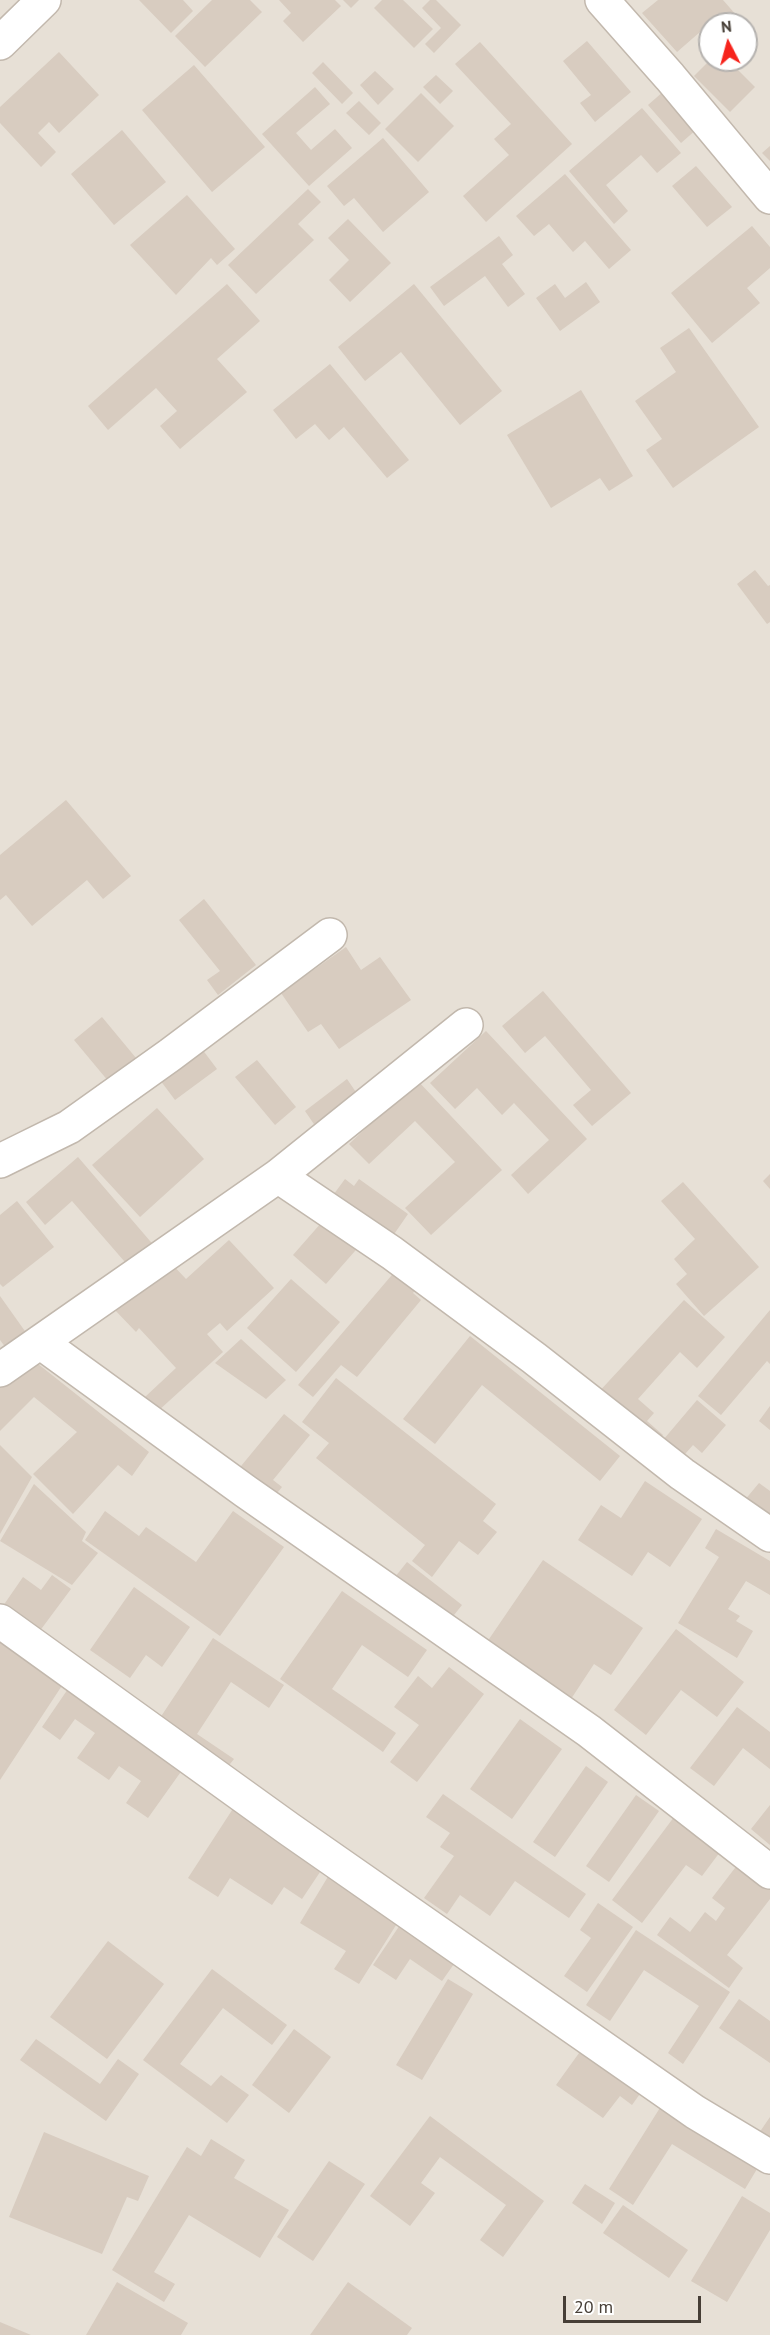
<!DOCTYPE html>
<style>
body{margin:0}
#map{position:relative;width:770px;height:2335px;overflow:hidden;background:#f3eee7;font-family:"PT Sans",sans-serif}
canvas{display:block}
.north{position:absolute;left:698px;top:12px;width:60px;height:60px;box-sizing:border-box;background:#fff;border:2px solid #b5b2af;border-radius:50%;rotate:354deg;font-size:16px;font-weight:700;line-height:24px;text-align:center;color:#463e36}
.north::after{content:'';display:block;margin:auto;width:21px;height:27px;background:#f6241c;clip-path:polygon(50% 0,100% 100%,50% 72%,0 100%)}
.scale{position:absolute;left:563px;top:2296px;width:138px;height:27px;box-sizing:border-box;border:3px solid #463e36;border-top:0;padding-left:8px;font-size:18px;line-height:21px;white-space:nowrap;color:#463e36;-webkit-text-stroke:4px #fff;paint-order:stroke}
</style>
<div id="map">
<canvas width="770" height="2335"></canvas>
<div class="north">N</div>
<div class="scale">20 m</div>
</div>
<script>
const c = document.querySelector('canvas').getContext('2d');
c.lineJoin = 'round';
function fill(path, color) { c.fillStyle = color; c.fill(path, 'evenodd'); }
function stroke(path, color, width, dash) { c.strokeStyle = color; c.lineWidth = width; c.lineCap = dash ? 'butt' : 'round'; c.setLineDash(dash || []); c.stroke(path); }
const residential = new Path2D(`
 M0 0H770V2335H0ZM710 24H746V60H710Z`);
const building = new Path2D(`
 M139 0H183L193 11 171 33Z
 M212 0H250L262 12 205 67 175 36Z
 M279 0H335L341 6 303 42 283 21 291 13Z
 M343 0H359L351 8Z
 M382 0H403L433 29 414 48 374 8Z
 M430 0H436L461 25 434 53 425 44 441 28 422 8Z
 M658 0H723L744 24H710V27L708 25 677 52 642 13Z
 M587 41 631 92 595 122 580 103 591 95 563 61Z
 M480 42 572 144 486 222 463 196 509 155 494 139 511 124 455 64Z
 M59 52 99 95 59 133 49 122 38 133 56 152 41 167 0 123V107Z
 M710 60H728L755 87 730 112 694 76Z
 M323 62 353 93 342 104 312 73Z
 M194 65 265 147 212 192 142 110Z
 M375 71 394 89 378 105 360 85Z
 M436 75 453 91 440 104 423 87Z
 M315 87 330 104 296 133 311 150 335 129 352 148 309 186 262 134Z
 M664 91 697 129 681 143 648 105Z
 M421 93 454 126 418 162 385 129Z
 M359 101 381 123 369 135 346 113Z
 M642 108 681 153 657 173 641 155 606 185 628 211 614 224 569 171Z
 M122 130 166 182 114 225 71 174Z
 M383 138 429 192 383 232 354 198 344 206 327 186Z
 M770 146V161L762 153Z
 M696 166 732 207 707 227 672 186Z
 M565 174 631 250 609 269 585 241 573 252 549 224 534 236 516 216Z
 M308 189 321 202 298 224 314 240 256 294 228 265Z
 M187 195 235 249 217 265 211 258 176 295 130 245Z
 M348 219 391 263 350 302 329 280 349 260 328 238Z
 M752 226 770 247V268L747 288 760 303 712 343 671 293Z
 M499 236 513 255 502 264 525 294 508 307 485 276 444 306 430 287Z
 M586 282 600 302 560 331 536 298 555 284 565 298Z
 M227 284 260 321 217 359 247 392 180 449 160 426 177 411 156 388 108 430 88 406Z
 M414 284 502 391 460 425 401 352 365 381 338 347Z
 M689 328 759 427 673 488 646 450 662 439 635 401 676 372 660 348Z
 M330 364 409 460 387 478 344 427 329 440 315 424 296 439 273 410Z
 M581 390 633 476 609 491 600 478 551 508 507 435Z
 M755 570 768 586 770 585V622L767 624 737 584Z
 M66 800 131 876 103 899 87 880 32 926 6 895 0 900V855Z
 M204 899 256 965 218 995 207 980 220 971 179 920Z
 M346 947 361 970 380 957 411 1000 339 1049 321 1024 308 1032 281 993Z
 M543 991 631 1093 592 1126 573 1105 591 1090 545 1036 525 1053 502 1026Z
 M102 1017 136 1058 109 1082 74 1040Z
 M486 1031 587 1139 528 1194 511 1175 549 1140 514 1103 502 1115 477 1088 455 1109 430 1083Z
 M202 1049 217 1069 175 1100 160 1080Z
 M257 1060 296 1107 275 1125 235 1077Z
 M347 1079 362 1101 320 1133 305 1111Z
 M417 1080 502 1170 431 1235 405 1208 455 1162 415 1121 369 1164 349 1144Z
 M157 1108 204 1159 140 1217 92 1165Z
 M78 1157 156 1248 131 1269 72 1201 45 1225 26 1202Z
 M770 1174V1189L763 1181Z
 M345 1179 354 1186 359 1179 408 1214 390 1240 331 1198Z
 M683 1182 759 1267 704 1316 676 1284 687 1274 674 1259 695 1239 661 1201Z
 M17 1201 54 1247 3 1287 0 1284V1215Z
 M329 1214 362 1243 326 1284 293 1255Z
 M229 1240 274 1288 227 1331 220 1323 207 1334 223 1352 158 1411 145 1397 176 1368 139 1328 136 1332 114 1309 168 1260 186 1279Z
 M397 1269 418 1287 413 1293 421 1300 357 1377 341 1365 313 1397 298 1385Z
 M291 1279 340 1322 296 1372 247 1328Z
 M0 1296 27 1334 6 1348 0 1340Z
 M684 1300 725 1337 697 1368 680 1352 638 1399 654 1413 647 1421 663 1435 652 1447 596 1395Z
 M770 1310V1364L767 1361 721 1415 698 1396Z
 M470 1336 620 1456 600 1481 482 1385 435 1444 403 1419Z
 M241 1339 286 1380 266 1399 215 1363Z
 M28 1356 149 1452 132 1476 118 1465 73 1514 33 1474 77 1432 34 1397 0 1431V1380Z
 M336 1378 496 1504 483 1521 497 1532 478 1555 459 1541 432 1577 412 1561 425 1545 316 1458 329 1443 302 1422Z
 M697 1400 726 1425 702 1453 693 1445 678 1462 658 1446Z
 M770 1406V1430L759 1421Z
 M284 1414 310 1435 273 1480 282 1487 267 1505 232 1477Z
 M0 1445 32 1477 0 1534Z
 M645 1481 702 1519 670 1567 648 1552 632 1576 578 1540 601 1505 621 1518Z
 M759 1483 770 1491V1531L739 1507Z
 M34 1484 86 1532 82 1541 98 1553 72 1585 0 1541Z
 M105 1511 139 1536 146 1527 196 1562 233 1511 284 1547 220 1636 85 1540Z
 M716 1529 770 1561V1595L746 1581 728 1609 740 1616 736 1621 753 1631 737 1658 678 1623 719 1557 705 1548Z
 M543 1560 643 1628 611 1675 594 1664 571 1699 487 1642Z
 M407 1562 462 1605 446 1625 391 1582Z
 M52 1575 71 1589 39 1632 3 1606 23 1577 41 1590Z
 M134 1587 190 1627 162 1667 146 1655 130 1678 90 1650Z
 M342 1591 427 1650 408 1677 362 1645 332 1689 396 1733 383 1752 280 1679Z
 M676 1629 744 1682 717 1717 681 1690 646 1735 614 1710Z
 M0 1638 65 1681 0 1780Z
 M213 1638 284 1685 269 1708 231 1682 197 1734 234 1759 226 1769 156 1724Z
 M449 1667 484 1694 417 1782 390 1762 419 1725 394 1707 418 1676 432 1688Z
 M70 1686 185 1766 148 1818 126 1803 141 1781 119 1766 109 1780 77 1758 95 1733 75 1719 60 1740 42 1727Z
 M737 1707 770 1732V1769L743 1748 714 1786 690 1768Z
 M520 1719 562 1749 512 1819 470 1789Z
 M586 1766 608 1782 555 1857 533 1842Z
 M443 1794 586 1894 569 1918 515 1881 490 1916 460 1895 447 1914 424 1898 454 1856 440 1847 450 1833 426 1817Z
 M636 1795 659 1811 609 1882 586 1866Z
 M236 1804 326 1863 302 1899 284 1887 272 1905 230 1878 218 1897 188 1878Z
 M770 1805V1845L751 1829Z
 M674 1817 720 1852 702 1876 686 1865 642 1923 612 1900Z
 M738 1864 770 1887V1899L727 1955 743 1968 729 1988 657 1935 670 1917 690 1932 705 1912 716 1921 725 1908 712 1898Z
 M332 1870 403 1914 359 1984 334 1969 346 1951 300 1923Z
 M598 1903 633 1927 587 1992 564 1976 591 1938 580 1930Z
 M406 1916 461 1954 442 1981 410 1959 396 1980 373 1965Z
 M636 1930 730 1992 683 2064 668 2053 699 2006 644 1970 610 2021 586 2005Z
 M108 1941 164 1984 107 2059 50 2017Z
 M212 1969 287 2025 272 2045 223 2008 180 2064 211 2086 221 2075 249 2095 227 2123 143 2060Z
 M448 1979 473 1994 422 2080 396 2065Z
 M739 1999 770 2021V2063L719 2028Z
 M294 2029 331 2057 289 2113 252 2085Z
 M36 2039 100 2084 118 2059 139 2074 106 2121 20 2060Z
 M587 2042 647 2084 632 2105 620 2096 603 2118 556 2085Z
 M663 2103 760 2164 745 2189 672 2144 633 2205 609 2189Z
 M430 2116 544 2201 503 2257 480 2240 506 2205 440 2157 421 2183 435 2193 410 2226 370 2196Z
 M770 2117V2145L757 2136Z
 M44 2132 149 2176 138 2201 127 2197 102 2254 9 2217Z
 M211 2139 245 2160 234 2178 289 2210 260 2258 189 2215 154 2272 175 2284 164 2302 112 2270 187 2147 201 2156Z
 M329 2161 365 2184 313 2261 277 2237Z
 M585 2184 615 2203 602 2224 572 2203Z
 M742 2196 770 2213V2230L727 2302 691 2281Z
 M623 2205 688 2250 669 2278 603 2233Z
 M117 2282 188 2323 181 2335H86Z
 M348 2282 412 2328 407 2335H310Z
 M0 2322 31 2335H0Z`);
const street = new Path2D(`
 M602 0 670 77 770 197
 M0 43 44 0
 M0 1161 69 1127 170 1055 330 935
 M278 1176 392 1253 534 1358 682 1474 770 1535
 M40 1342 245 1491 589 1731 770 1872
 M0 1370 278 1176 466 1025
 M0 1621 289 1829 695 2112 770 2157`);
fill(residential, '#e7e0d6');
fill(building, '#d8ccc0');
stroke(street, '#c2b8ad', 36);
stroke(street, '#fff', 33);
</script>
